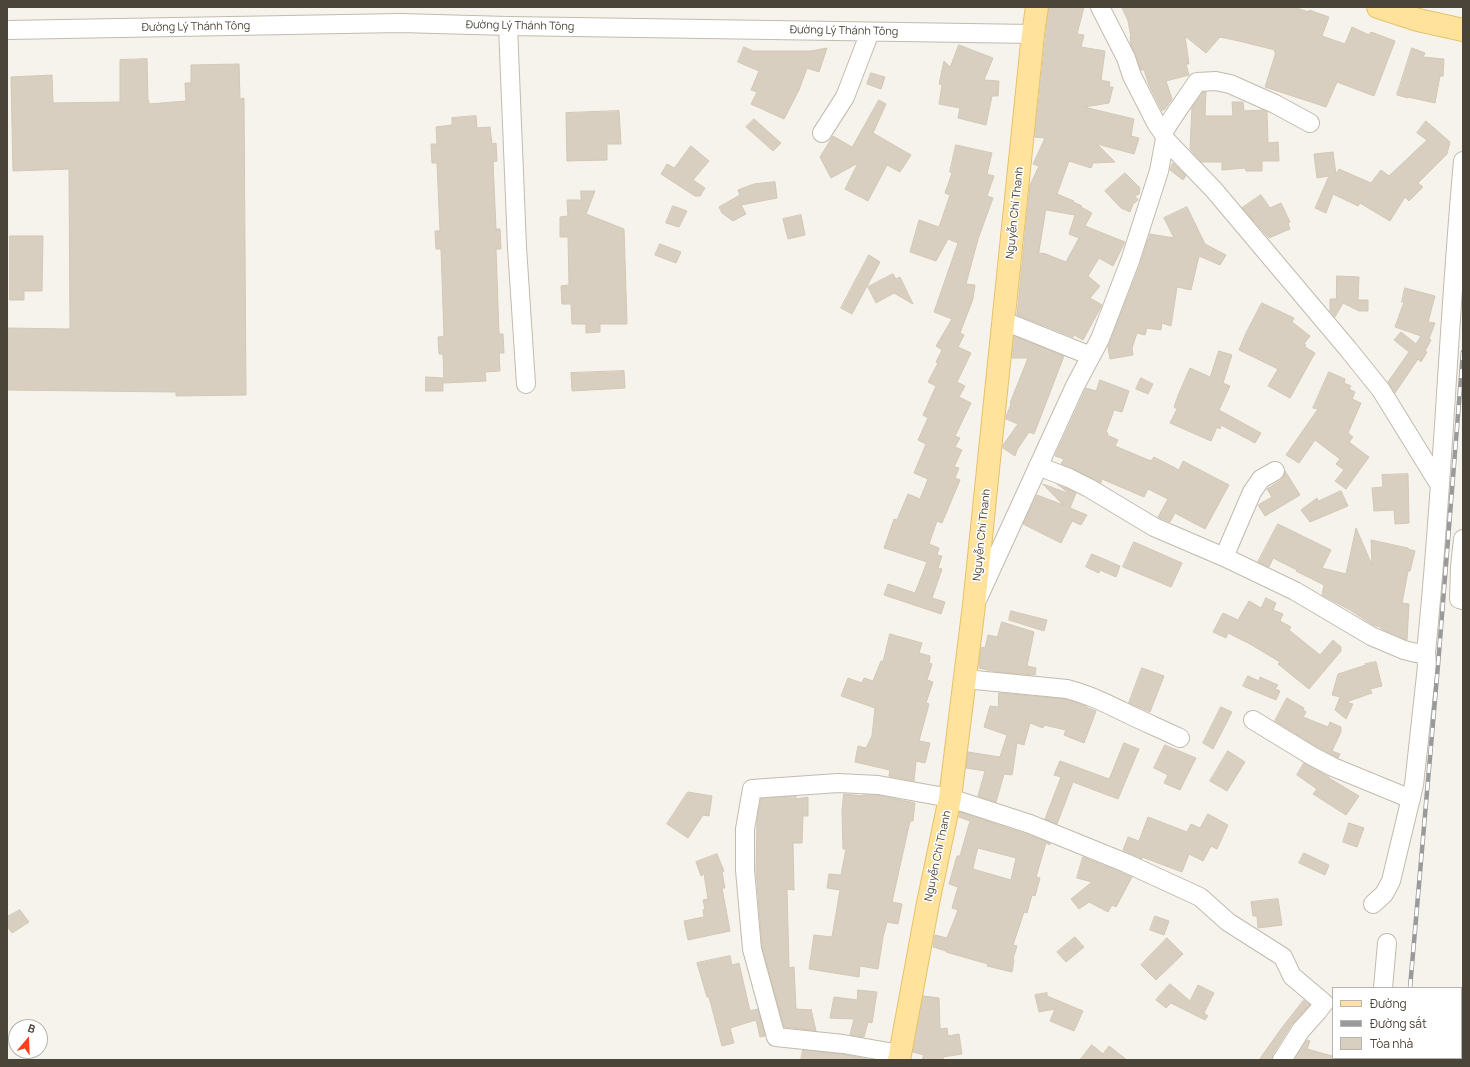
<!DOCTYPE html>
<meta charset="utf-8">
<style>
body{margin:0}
#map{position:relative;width:1470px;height:1067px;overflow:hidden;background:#f6f3ec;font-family:Manrope,sans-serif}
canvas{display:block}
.frame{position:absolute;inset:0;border:8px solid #4b4439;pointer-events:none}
.legend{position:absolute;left:1332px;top:987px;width:130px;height:72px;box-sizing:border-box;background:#fff;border:1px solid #b7b4b0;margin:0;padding:5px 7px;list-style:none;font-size:12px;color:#4b4439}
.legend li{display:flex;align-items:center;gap:8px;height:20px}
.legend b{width:20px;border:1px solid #b7b4b0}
.north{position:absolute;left:8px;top:1019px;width:40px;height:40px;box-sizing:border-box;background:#fff;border:1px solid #b7b4b0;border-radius:50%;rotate:19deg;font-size:11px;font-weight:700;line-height:16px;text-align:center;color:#4b4439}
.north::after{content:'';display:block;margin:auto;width:14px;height:18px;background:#fc3f1d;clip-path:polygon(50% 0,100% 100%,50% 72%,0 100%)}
</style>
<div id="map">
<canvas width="1470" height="1067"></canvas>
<div class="frame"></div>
<ul class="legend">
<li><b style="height:5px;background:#ffe39c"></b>Đường</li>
<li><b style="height:5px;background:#9a9a9a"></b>Đường sắt</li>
<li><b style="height:11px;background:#d8cfc1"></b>Tòa nhà</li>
</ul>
<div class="north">B</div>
</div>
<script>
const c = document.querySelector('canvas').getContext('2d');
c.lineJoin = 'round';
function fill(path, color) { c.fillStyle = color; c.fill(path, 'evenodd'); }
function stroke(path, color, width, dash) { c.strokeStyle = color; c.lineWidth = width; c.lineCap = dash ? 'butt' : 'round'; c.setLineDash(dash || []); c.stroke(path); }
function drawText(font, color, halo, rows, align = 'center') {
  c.font = font + ' Manrope,sans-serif'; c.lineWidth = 3; c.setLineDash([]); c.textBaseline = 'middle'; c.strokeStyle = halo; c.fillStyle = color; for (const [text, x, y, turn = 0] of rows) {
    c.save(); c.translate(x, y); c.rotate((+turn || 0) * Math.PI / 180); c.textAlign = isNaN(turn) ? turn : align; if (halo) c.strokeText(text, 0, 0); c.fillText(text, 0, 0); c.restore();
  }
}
const building = new Path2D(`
 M1049 7H1084L1077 34 1084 35 1081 47 1105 51 1101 80 1110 82 1109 87H1113L1109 103 1084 107 1134 119 1131 136 1139 138 1134 154 1097 144 1115 162 1093 163 1091 168 1069 161 1057 194 1074 201 1073 202 1082 206 1081 207 1092 213 1085 226 1125 242 1113 266 1099 258 1088 276 1100 286 1090 298 1102 305 1083 340 1074 335 1073 337 1017 315 1030 185 1039 166 1033 164 1045 138 1035 137ZM1046 210 1075 215 1069 234 1079 238 1066 262 1046 254 1039 253Z
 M1122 7H1293L1309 12V10L1329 17 1322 36 1345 44 1352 27 1369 35 1371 32 1395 41 1374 96 1337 82 1326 107 1265 87 1276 52H1274L1275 50 1239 41 1220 37 1206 53 1185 36 1189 64H1186L1189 75 1166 81 1172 99 1165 109 1162 111 1149 85 1144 70H1141L1131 45 1130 37H1131L1128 21Z
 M959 45 993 58 984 80 999 81 998 96H992L986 125 958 118 960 108 939 104 942 85 939 84 944 61 950 67Z
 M744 47 753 51H811L827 48 819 72 807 68 799 90 784 119 751 104 757 92 751 90 759 71 738 62Z
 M1412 48 1425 53 1423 57 1444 59 1443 76H1440L1435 103 1408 97V98L1397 95Z
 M147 59 148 101H149V104L186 101 185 83H191V65L239 64 240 99 244 98 246 395 176 396V392L7 390V328L70 329 69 169 13 171 11 77 52 75 53 103 120 102V60Z
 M871 73 885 77 881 89 867 84Z
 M1203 92H1206L1205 116H1233L1232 102H1243L1244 111 1263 110 1267 112 1268 143 1278 142 1279 161H1262V171H1246L1245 168 1222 170V162H1201L1190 149 1192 107Z
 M879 100 886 104 873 133 911 155 900 172 887 165 868 201 845 189 858 163 831 178 820 157 833 136 852 147Z
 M619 111 621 144H607V160L567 161 566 113Z
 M476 116 477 128 490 127 492 144 496 143 497 161 493 162 496 229H500L501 249H496L499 334H503L504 353H499L500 371 485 372 486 381 444 383 443 354H439L438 337 444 336 441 249H436L435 231H440L437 163H432L431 144H437L436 127 452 125V118Z
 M754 119 781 143 773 151 746 127Z
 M1426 121 1450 142 1447 154 1418 183 1423 187 1409 201 1405 197 1390 221 1360 203 1358 206 1333 194 1326 213 1315 208 1329 176 1317 178 1314 154 1333 152 1336 174 1339 169 1371 183 1381 170 1389 176 1427 140 1417 133Z
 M956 145 992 153 987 174 994 176 987 196 993 198 978 239 966 284 975 285 973 299 960 333 964 335 958 347 971 353 957 382 965 386 959 397 971 403 955 436 960 438 955 447 962 450 954 467 959 468 955 478 960 480 942 523 937 521 929 544 939 548 937 555 942 556 938 568 942 569 932 598 945 602 941 614 884 595 888 584 915 593 927 562 884 548 894 519 897 520 908 494 920 499 928 479 914 473 926 444 918 440 928 418 923 415 936 386 928 382 938 363 936 362 942 350 936 346 952 319 934 312 958 243 948 239 936 261 910 252 919 220 939 227 950 195 945 193 952 173 950 172Z
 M691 146 709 161 693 180 705 188 700 196H695L661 174 667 164 674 168Z
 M1173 163 1186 176 1183 180 1170 170Z
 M1125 173 1140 188 1139 194 1135 196 1138 200 1133 204 1130 212 1121 208 1105 191Z
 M775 182 777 198 741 205 746 214 733 221 722 213 719 207 740 195 738 190 754 184Z
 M581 191H595L586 214 624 229 627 324H600V332L586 333V324H572L571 304H562L561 286 569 285 568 237H560V217L568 216 567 200H581Z
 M1261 195 1270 208 1281 203 1290 222 1288 223 1290 229 1269 238 1242 208Z
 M673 206 687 211 679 227 666 223Z
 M1187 207 1205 244 1226 255 1220 265 1199 256 1191 290 1177 287 1171 326 1162 323 1161 330 1147 328 1145 335 1137 333 1132 348 1133 355 1110 359 1108 347 1140 265 1148 239 1151 240 1149 238 1150 234 1174 238 1164 218Z
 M801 215 805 235 788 239 783 219Z
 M10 236H43L42 291H24V300H10Z
 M660 244 681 252 676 263 655 255Z
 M869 255 880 262 852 314 841 308Z
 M893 274 896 279 900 277 913 304 894 293 876 303 868 287Z
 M1337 276 1359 277 1358 300H1368V311H1359L1343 303 1335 317 1330 311V299H1336Z
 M1405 288 1435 296 1428 322 1435 323 1429 339 1431 340 1425 351 1427 352 1421 362 1418 359 1395 393 1388 382 1409 352 1394 340 1401 332 1416 344 1421 336 1395 327 1404 302H1402Z
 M1262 303 1294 318 1292 322 1310 336 1304 344 1306 345 1305 347 1315 353 1290 398 1268 386 1278 369 1239 350 1246 333Z
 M1014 336 1064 356 1034 434 1029 432 1017 450 1015 456 1003 448V445L1018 424 1006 419V417L1011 404 1010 403 1028 358H1012Z
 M1219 351 1232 355 1223 383 1230 386 1219 410 1261 433 1255 443 1221 425 1220 429 1217 427 1211 441 1170 423 1177 409 1174 407 1179 393 1190 368 1210 377Z
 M624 371 625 388 572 391 571 373Z
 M1329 372 1345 379 1344 383 1351 386 1349 389 1355 392 1352 399 1361 403 1348 433 1353 437 1349 442 1369 457 1346 489 1335 481 1344 470 1336 464 1340 459 1315 440 1299 463 1286 455 1318 409 1313 408Z
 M426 377 443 378V391H426Z
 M1141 378 1153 384 1148 394 1136 389Z
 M1100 380 1129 391 1122 412 1114 410 1106 432 1108 433 1107 435 1118 440 1115 446 1151 461 1154 457 1179 470 1183 461 1229 485 1205 529 1175 513 1170 522 1158 517 1168 499 1148 489 1144 497 1102 479 1101 483 1061 464 1064 459 1055 456 1086 388 1096 391Z
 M1285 471 1300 495 1265 516 1258 505 1272 497 1267 489 1281 480 1284 476Z
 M1408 474 1409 523 1395 524 1394 510 1374 511 1372 488 1383 487 1382 475Z
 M1043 484 1070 494 1057 484 1076 493 1070 508 1087 515 1081 525 1072 521 1061 543 1023 524 1037 495 1063 505Z
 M1341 491 1348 506 1310 522 1301 510 1317 498 1318 501Z
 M1278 524 1331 550 1322 568 1346 574 1356 528 1372 565 1371 540 1408 548V549L1415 551 1410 571H1408L1402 603 1409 604 1407 640 1382 629 1380 627 1373 625 1350 610 1322 595 1324 585 1296 571 1297 570 1273 558 1269 567 1258 562Z
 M1134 542 1182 563 1171 587 1123 567Z
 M1092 554 1120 566 1116 577 1100 570 1099 573 1086 567Z
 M1266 598 1276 603 1273 610 1283 614 1280 621 1291 627 1289 630 1320 655 1333 640 1341 647V651L1309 689 1278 664 1280 662 1250 644 1228 633 1226 638 1213 632 1223 613 1238 620 1249 601 1261 608Z
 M1011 611 1047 620 1044 631 1009 620Z
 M1002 622 1034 632 1027 666 1036 668 1035 675 997 672 979 668 981 647 985 648 988 635 997 637Z
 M890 634 922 643 919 653 930 656 929 663 932 664 927 680 933 682 926 703 929 704 919 741 930 743 925 763 916 761 914 781 889 776 890 770 855 762 858 746 866 748 872 736 875 708 841 696 848 678 862 683 864 678 873 681 881 661H883Z
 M1376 662 1382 686 1370 689 1372 693 1346 702 1353 704 1346 719 1335 710 1340 697 1332 695 1338 674 1366 665 1365 664Z
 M1142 668 1164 676 1150 712 1129 703Z
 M1248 676 1259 681 1260 677 1278 685 1275 689 1280 691 1276 700 1243 686Z
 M999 693 1065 699 1086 706V707L1096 711 1084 743 1064 735 1066 730 1044 725 1043 728 1030 723 1024 745 1017 743 1012 775 1004 774 996 802 978 796 985 771 966 768 968 752 1000 757 1007 735 984 727 990 706 998 707Z
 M1287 698 1304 708 1303 710 1306 712 1303 717 1328 727 1330 722 1341 727V732L1332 751 1340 754 1338 758 1317 747 1275 721Z
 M1221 707 1232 712 1213 749 1203 743Z
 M1124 743 1139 749 1118 799 1073 782 1057 824 1045 819 1061 777 1054 775 1060 761 1109 779Z
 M1165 745 1196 758 1180 790 1164 783 1168 775 1154 768Z
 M1228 751 1245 762 1227 791 1210 781Z
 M1304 763 1329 777V778L1359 796 1346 815 1313 794 1317 789 1297 775Z
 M688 792 712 796 709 816 703 815 688 838 667 824Z
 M844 794 863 796V795H877L915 803 913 821H910L892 902 902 904 898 924 887 922 883 937 878 969 860 966 859 977 809 969 814 935 832 937 840 890 827 888 829 874 841 875 846 849H843L842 811Z
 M796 796V799L808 797V816H803L802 843H793L794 890 787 889 789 968 794 967 796 1009 811 1010V1009L816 1031 784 1027 762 947 756 870 757 821 761 799Z
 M960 812 1026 834 1050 843V845L1046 843 1036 877 1040 878 1035 896 1032 895 1027 913 1024 912 1013 945 1017 946 1013 959 1014 960 1012 972 987 966 988 964 946 952V951L933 947 935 935 947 938 958 910 952 908 958 887 949 884 957 856H960L970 821 959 817ZM978 848 1016 858 1011 880 973 869Z
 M1208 814 1228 825 1217 849 1211 846 1203 861 1189 854 1182 872 1142 857V859L1123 850 1128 837 1139 841 1148 817 1187 832 1191 824 1200 828Z
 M1349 823 1364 828 1357 847 1343 842Z
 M1304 853 1329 865 1325 875 1299 863Z
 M717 854 724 871 722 872 725 888H722L730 931 688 940 684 921 704 917 703 910 705 909 703 900 708 899 704 874 701 876 696 862Z
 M1083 857 1132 877 1116 907 1112 905 1108 912 1089 902 1079 909 1071 899 1092 882 1077 878Z
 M1278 899 1282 925 1258 928 1257 916H1253L1251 902Z
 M20 910 29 922 12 933 7 926V917Z
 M1155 916 1169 921 1164 935 1150 930Z
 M1075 937 1084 947 1066 962 1057 952Z
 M1167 938 1183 954 1156 980 1141 965Z
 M730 956 732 965 739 963 750 1011 758 1009 765 1036 760 1037 756 1020 730 1028 734 1043 722 1046 709 997H707L697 963Z
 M1170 984 1190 1001 1198 985 1214 993 1204 1013 1208 1016 1205 1020 1171 1003 1166 1008 1156 1000Z
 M858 990 877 992 872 1023 868 1022 864 1037 850 1035 854 1019 830 1018 834 997 857 1000Z
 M1047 993V996L1083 1011 1074 1031 1050 1021 1055 1009 1039 1012 1035 995Z
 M923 996 939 998 940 1029 947 1028 948 1036 959 1034 962 1054 943 1057V1060H922L924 1055 913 1052Z
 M1304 1000 1310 1005 1292 1024 1273 1054 1272 1060H1259L1281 1029Z
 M1307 1040 1310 1041 1307 1049 1332 1056 1331 1060H1294Z
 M1092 1045 1103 1054 1109 1046 1127 1060H1080Z
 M803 1050 842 1054 872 1060H801Z`);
const minor = new Path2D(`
 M1100 7 1126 58 1132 76 1156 123 1163 133 1165 139 1214 190 1348 349 1381 390 1439 484
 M508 26 517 247 526 384
 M7 30 400 23 508 26 1033 34
 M822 133 845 97 870 32
 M1163 133C1174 114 1186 99 1197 82L1216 81 1230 84 1275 104 1310 123
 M1004 321 1091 356
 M1038 466 1069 478 1089 488 1154 527 1224 557 1295 591 1371 636 1404 650 1416 653 1426 652C1443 489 1448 324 1463 161
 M1463 539 1460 567 1459 599 1463 600
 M1224 557 1252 492 1261 479 1275 471
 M978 598 1075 386 1100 339 1130 261 1159 171 1165 139
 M965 679 1067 689C1090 695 1103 702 1124 712 1142 721 1161 729 1180 738
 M1253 720 1312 756 1333 767 1411 799
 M1373 904 1384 894 1391 881 1414 785 1427 666 1426 652
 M1383 988 1387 943
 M900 1054 843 1044 776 1037 752 949 745 870V829L752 789 838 783 878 785 950 798 1030 824 1126 863 1200 897 1228 922 1283 957 1292 976 1324 1003 1318 1011 1301 1030 1282 1060
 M1378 1060V1058`);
const major = new Path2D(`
 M1378 7 1418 20 1463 30
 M899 1060 928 903 950 798 974 605 1033 34 1037 7`);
const rail = new Path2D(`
 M1410 988 1438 665 1463 352
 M1404 1060 1405 1058`);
const streetNames = [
 ["Đường Lý Thánh Tông",520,26,1],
 ["Đường Lý Thánh Tông",196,27,-1],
 ["Đường Lý Thánh Tông",844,31,1],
 ["Nguyễn Chí Thanh",1015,213,-84],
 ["Nguyễn Chí Thanh",982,535,-84],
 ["Nguyễn Chí Thanh",938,856,-78]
];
fill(building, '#d8cfc1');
stroke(building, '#d3c7b4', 1);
stroke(minor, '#c2bbae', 20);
stroke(major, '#e6c16a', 24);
stroke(minor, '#fff', 18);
stroke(major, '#ffe39c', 22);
stroke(rail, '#9a9a9a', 4.5);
stroke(rail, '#fff', 3, [9]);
drawText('11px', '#4b4439', '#fff', streetNames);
</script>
